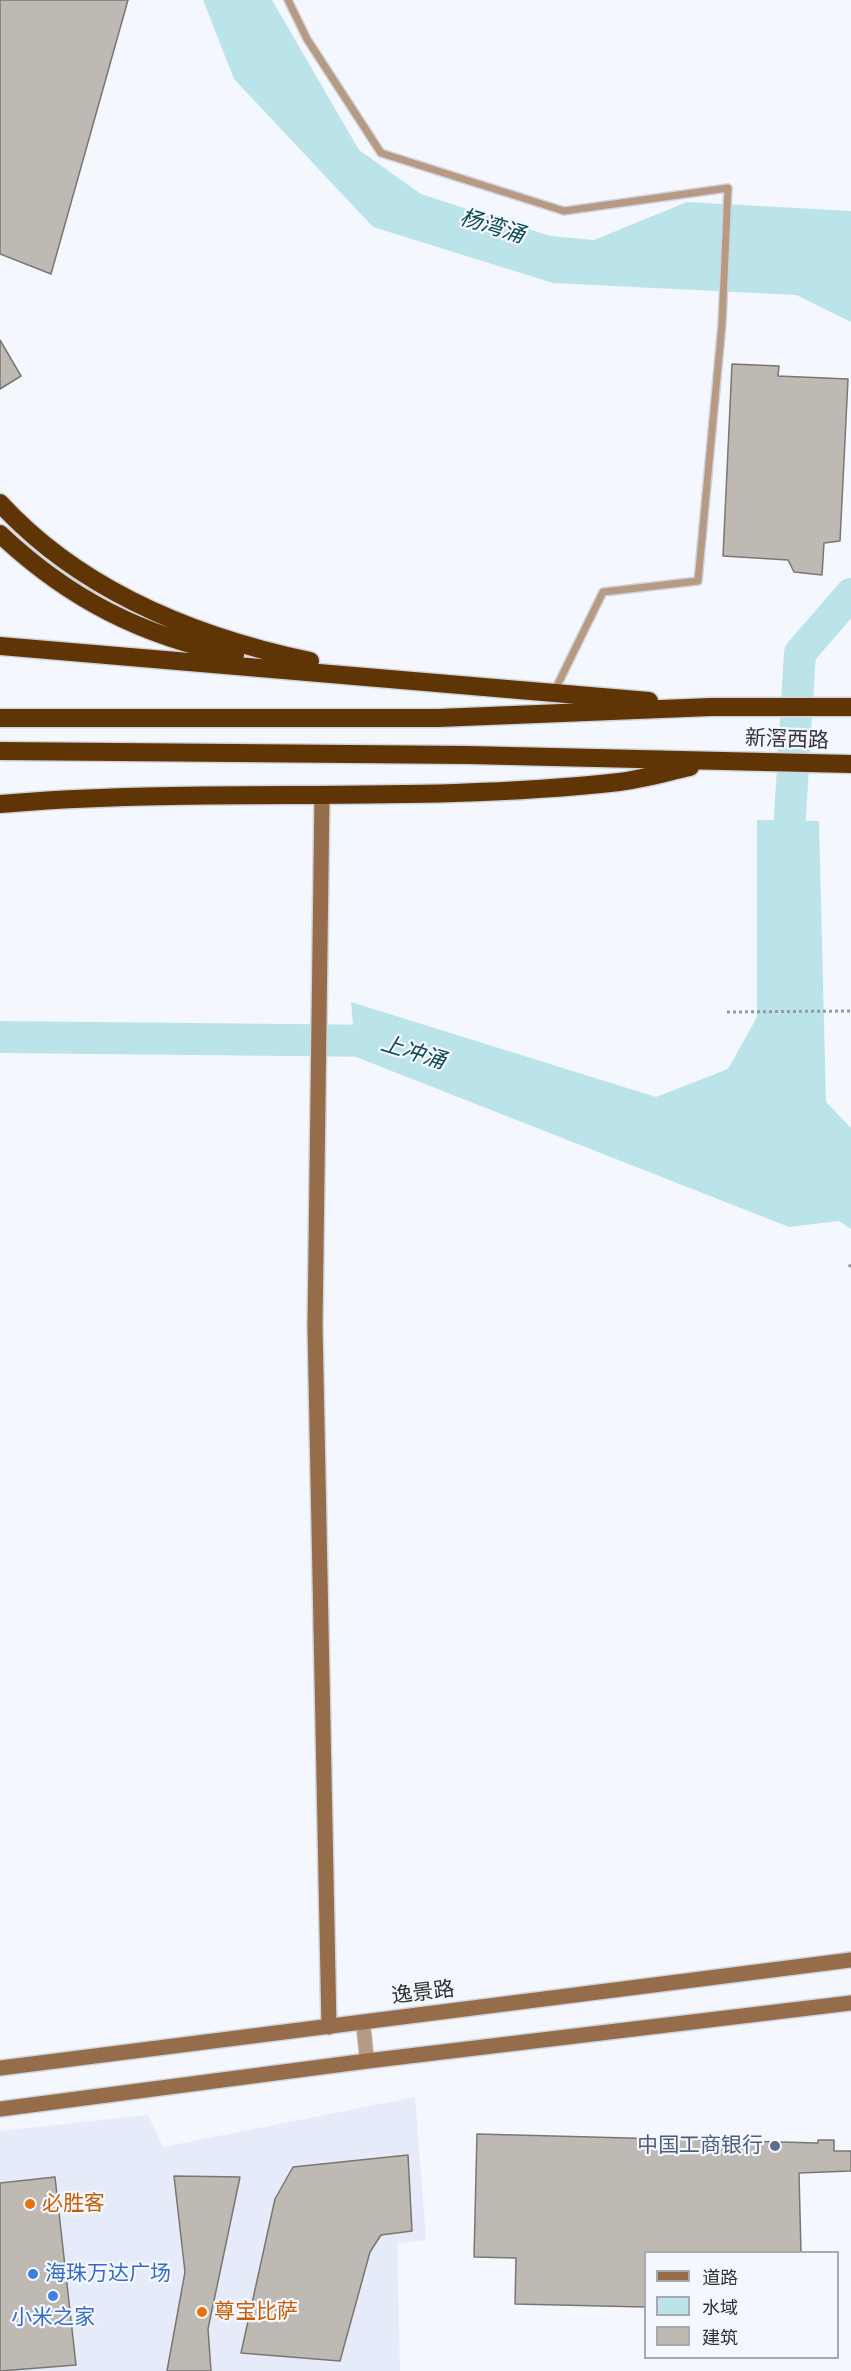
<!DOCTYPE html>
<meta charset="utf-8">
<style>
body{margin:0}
#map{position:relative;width:851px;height:2371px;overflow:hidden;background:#f5f7ff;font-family:"Open Sans","Noto Sans SC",sans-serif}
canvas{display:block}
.legend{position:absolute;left:644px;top:2251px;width:195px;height:108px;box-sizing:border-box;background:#f5f7ff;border:2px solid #a7a9af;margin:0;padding:8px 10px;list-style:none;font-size:18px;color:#323336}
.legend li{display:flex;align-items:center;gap:12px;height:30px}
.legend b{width:30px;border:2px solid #a7a9af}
</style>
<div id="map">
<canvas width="851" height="2371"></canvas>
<ul class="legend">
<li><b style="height:8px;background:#956d4b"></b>道路</li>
<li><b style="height:16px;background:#bae4e9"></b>水域</li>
<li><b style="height:16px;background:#bfb9b3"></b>建筑</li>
</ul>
</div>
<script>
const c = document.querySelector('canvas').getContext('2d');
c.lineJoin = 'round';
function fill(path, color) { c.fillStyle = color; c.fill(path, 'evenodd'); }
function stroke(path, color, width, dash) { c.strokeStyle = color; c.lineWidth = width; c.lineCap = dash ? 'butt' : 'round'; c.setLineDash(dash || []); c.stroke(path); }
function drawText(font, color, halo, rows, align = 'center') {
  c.font = font + ' "Open Sans","Noto Sans SC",sans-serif'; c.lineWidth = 4.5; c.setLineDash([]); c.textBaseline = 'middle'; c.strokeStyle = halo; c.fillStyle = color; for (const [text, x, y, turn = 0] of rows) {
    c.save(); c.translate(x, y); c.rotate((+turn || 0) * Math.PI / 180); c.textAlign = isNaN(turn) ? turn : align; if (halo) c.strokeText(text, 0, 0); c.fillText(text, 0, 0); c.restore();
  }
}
const built = new Path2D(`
 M415 2097 426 2240 397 2243 400 2371H0V2131L148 2115 163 2147Z`);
const water = new Path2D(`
 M203 0H272L359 150 421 194 550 236 594 240 687 202 851 211V322L796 295 553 283 373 227 234 79Z
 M757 820 819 821 826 1102 851 1128V1229L839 1221 789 1227 356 1057 351 1002 656 1097 728 1069 757 1017Z`);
const river = new Path2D(`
 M787 864 800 653 851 594
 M0 1037 385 1041 397 1045`);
const building = new Path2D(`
 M0 0H128L51 274 0 254Z
 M0 340 21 376 0 389Z
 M732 364 779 366 778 376 848 379 840 541 824 543 822 575 794 572 788 560 723 556Z
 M477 2134 818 2143V2140H834V2151H851V2171L799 2173 801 2253H645V2307L515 2304 516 2258 474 2257Z
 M408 2155 412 2231 381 2235 370 2252 340 2361 241 2353 275 2199 293 2167Z
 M174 2176 240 2177 208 2329 211 2371H167L185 2272Z
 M55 2177 76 2365 0 2371V2183Z`);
const path = new Path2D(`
 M727 1012 851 1011
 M849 1267 851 1264`);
const lane = new Path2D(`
 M288 0 307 39 381 153 564 211 728 188 722 324 698 581 603 592 554 692`);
const street = new Path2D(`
 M363 2022 367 2061`);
const secondary = new Path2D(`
 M322 794 315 1326 329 2027
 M0 2068 851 1960
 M0 2109 367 2061 851 2003`);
const highway = new Path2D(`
 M0 503C80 590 196 637 310 661
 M0 534C69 599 142 636 235 655
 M0 646 649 701
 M0 718H438L711 707H851
 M0 751 468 755 851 764
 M0 804C206 786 413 805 619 782 643 779 667 772 690 767`);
const markers = [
 [775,2146,6,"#5c6f8a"],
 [30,2204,6,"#e8710a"],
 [33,2274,6,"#3f7fe0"],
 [53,2296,6,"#3f7fe0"],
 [202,2312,6,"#e8710a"]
];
const streetNames = [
 ["新滘西路",787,740,2],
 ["逸景路",423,1993,-7]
];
const serviceNames = [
 ["中国工商银行",763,2146]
];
const foodNames = [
 ["必胜客",42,2204],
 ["尊宝比萨",214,2312]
];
const shopNames = [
 ["海珠万达广场",45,2274],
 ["小米之家",53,2318,"center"]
];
const waterNames = [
 ["杨湾涌",492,227,17],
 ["上冲涌",413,1053,17]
];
fill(built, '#e6ebfa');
fill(water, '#bae4e9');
stroke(river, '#bae4e9', 32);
fill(building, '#bfb9b3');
stroke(building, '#7b7671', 1.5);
stroke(lane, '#d2d4db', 10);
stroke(street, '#d2d4db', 16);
stroke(secondary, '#d2d4db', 18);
stroke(highway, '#d2d4db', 21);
stroke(path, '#989a9f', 3, [3, 3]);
stroke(lane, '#b79a83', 7);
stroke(street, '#b79a83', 14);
stroke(secondary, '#956d4b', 15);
stroke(highway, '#603505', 18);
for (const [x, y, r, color] of markers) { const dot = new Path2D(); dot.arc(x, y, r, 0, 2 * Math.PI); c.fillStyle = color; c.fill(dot); stroke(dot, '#f5f7ff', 2); }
drawText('21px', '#323336', '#f5f7ff', streetNames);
drawText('21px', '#4e5e75', '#f5f7ff', serviceNames, 'right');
drawText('21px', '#c56008', '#f5f7ff', foodNames, 'left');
drawText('21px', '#366cbe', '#f5f7ff', shopNames, 'left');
drawText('italic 22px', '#0d4b51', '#f5f7ff', waterNames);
</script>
